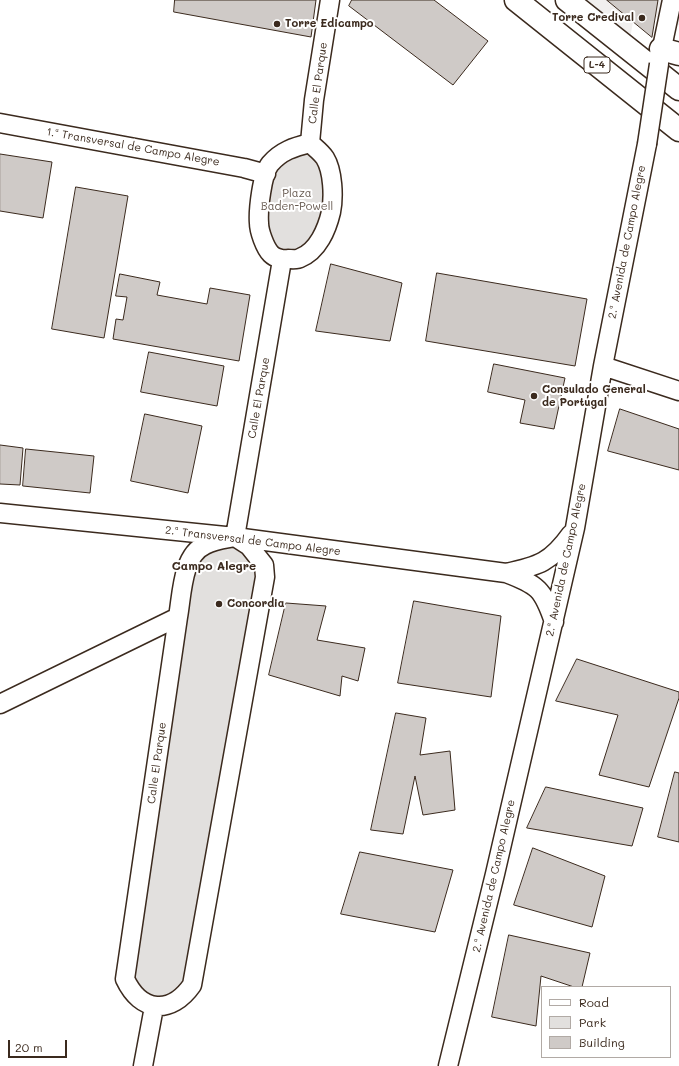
<!DOCTYPE html>
<meta charset="utf-8">
<style>
body{margin:0}
#map{position:relative;width:679px;height:1066px;overflow:hidden;background:#fff;font-family:Mali,sans-serif}
canvas{display:block}
.legend{position:absolute;left:541px;top:986px;width:130px;height:72px;box-sizing:border-box;background:#fff;border:1px solid #b1aaa5;margin:0;padding:5px 7px;list-style:none;font-size:12px;color:#3b2a1e}
.legend li{display:flex;align-items:center;gap:8px;height:20px}
.legend b{width:20px;border:1px solid #b1aaa5}
.scale{position:absolute;left:8px;top:1040px;width:59px;height:18px;box-sizing:border-box;border:2px solid #3b2a1e;border-top:0;padding-left:5px;font-size:12px;line-height:14px;white-space:nowrap;color:#3b2a1e;-webkit-text-stroke:3px #fff;paint-order:stroke}
</style>
<div id="map">
<canvas width="679" height="1066"></canvas>
<ul class="legend">
<li><b style="height:5px;background:#fff"></b>Road</li>
<li><b style="height:11px;background:#e2e0de"></b>Park</li>
<li><b style="height:11px;background:#cfcac7"></b>Building</li>
</ul>
<div class="scale">20 m</div>
</div>
<script>
const c = document.querySelector('canvas').getContext('2d');
c.lineJoin = 'round';
function fill(path, color) { c.fillStyle = color; c.fill(path, 'evenodd'); }
function stroke(path, color, width, dash) { c.strokeStyle = color; c.lineWidth = width; c.lineCap = dash ? 'butt' : 'round'; c.setLineDash(dash || []); c.stroke(path); }
function drawText(font, color, halo, rows, align = 'center') {
  c.font = font + ' Mali,sans-serif'; c.lineWidth = 4; c.setLineDash([]); c.textBaseline = 'middle'; c.strokeStyle = halo; c.fillStyle = color; for (const [text, x, y, turn = 0] of rows) {
    c.save(); c.translate(x, y); c.rotate((+turn || 0) * Math.PI / 180); c.textAlign = isNaN(turn) ? turn : align; if (halo) c.strokeText(text, 0, 0); c.fillText(text, 0, 0); c.restore();
  }
}
const built = new Path2D(`
 M575 0H679V25L635 10 630 39Z`);
const green = new Path2D(`
 M310 143 329 171 319 241 282 260 259 224 280 154Z
 M235 537 264 565 192 985 166 1006 130 990 187 565Z`);
const building = new Path2D(`
 M175 0H316L311 37 174 12Z
 M352 0H434L488 41 453 85 349 6Z
 M607 0H658L652 37Z
 M0 154 52 162 43 218 0 211Z
 M76 187 128 196 104 338 52 329Z
 M331 264 402 283 390 341 316 331Z
 M437 273 587 299 575 366 426 341Z
 M120 274 160 282 157 295 207 304 210 288 250 295 239 361 113 339 116 319 123 320 127 297 116 296Z
 M149 352 224 366 217 406 141 392Z
 M494 364 565 378 554 429 520 423 525 400 488 392Z
 M620 409 679 429V470L608 451Z
 M145 414 202 426 188 493 131 481Z
 M0 445 23 448 20 485 0 484Z
 M26 449 94 456 90 493 23 486Z
 M414 601 501 616 491 697 398 683Z
 M286 603 326 606 317 640 365 648 358 681 342 676 340 696 269 675Z
 M577 659 679 692V698L649 787 599 775 618 715 556 701Z
 M396 713 426 718 420 755 450 751 455 810 423 815 415 776 403 834 371 830Z
 M675 772 679 773V842L658 837Z
 M546 787 643 808 632 846 527 828Z
 M533 848 605 876 592 927 514 905Z
 M360 852 453 870 435 932 341 914Z
 M509 935 590 953 582 987H574L541 976 536 1026 492 1017Z`);
const minor = new Path2D(`
 M659 62 672 0
 M0 123 244 168 266 174
 M310 143C314 147 321 152 325 158 333 171 334 197 331 212 327 229 318 251 300 258 297 260 291 259 288 259 283 260 275 258 271 254 265 248 259 231 259 223 258 210 262 174 270 164 281 151 294 147 310 143Z
 M310 143 314 100 330 0
 M603 366 679 391
 M0 513 235 537 506 573C538 585 543 589 554 622
 M235 537 249 546 264 565 265 577 192 985C171 1015 141 1013 125 979L178 617C182 595 182 555 205 545 214 540 225 539 235 537Z
 M235 537 282 260
 M506 573C539 566 551 562 571 534
 M0 704 178 617
 M143 1066 154 1007
 M448 1066 495 874 575 528 603 366 647 144`);
const primary = new Path2D(`
 M516 0 679 130
 M567 0 679 89
 M661 49 679 54`);
const minorBridge = new Path2D(`
 M647 144 659 64`);
const markers = [
 [642,18,4,"#3b2a1e"],
 [277,24,4,"#3b2a1e"],
 [534,396,4,"#3b2a1e"],
 [219,604,4,"#3b2a1e"]
];
const shields = [
 [597,65,26]
];
const shieldNames = [
 ["L-4",597,65]
];
const poiNames = [
 ["Torre Credival",634,18,"right"],
 ["Torre Edicampo",285,24],
 ["Consulado General",542,390],
 ["de Portugal",542,403],
 ["Concordia",227,604]
];
const streetNames = [
 ["Calle El Parque",318,83,-82],
 ["1.ª Transversal de Campo Alegre",133,147,10],
 ["2.ª Avenida de Campo Alegre",627,242,-79],
 ["Calle El Parque",259,398,-80],
 ["2.ª Transversal de Campo Alegre",253,541,7],
 ["2.ª Avenida de Campo Alegre",566,560,-78],
 ["Calle El Parque",157,763,-82],
 ["2.ª Avenida de Campo Alegre",494,876,-77]
];
const parkNames = [
 ["Plaza",297,194],
 ["Baden-Powell",297,207]
];
const neighbourhoodNames = [
 ["Campo Alegre",214,566]
];
fill(built, '#f1efee');
fill(green, '#e2e0de');
fill(building, '#cfcac7');
stroke(building, '#3b2a1e', 1);
stroke(minor, '#3b2a1e', 21);
stroke(primary, '#3b2a1e', 25);
stroke(minor, '#fff', 18);
stroke(primary, '#fff', 22);
stroke(minorBridge, '#3b2a1e', 21, []);
stroke(minorBridge, '#fff', 18);
for (const [x, y, r, color] of markers) { const dot = new Path2D(); dot.arc(x, y, r, 0, 2 * Math.PI); c.fillStyle = color; c.fill(dot); stroke(dot, '#fff', 1.5); }
for (const [x, y, w] of shields) { const box = new Path2D(); box.roundRect(x - w / 2, y - 8, w, 16, 3); c.fillStyle = '#fff'; c.fill(box); stroke(box, '#3b2a1e', 1); }
drawText('bold 10px', '#3b2a1e', null, shieldNames);
drawText('bold 11px', '#3b2a1e', '#fff', poiNames, 'left');
drawText('11px', '#3b2a1e', '#fff', streetNames);
drawText('11px', '#65584e', '#fff', parkNames);
drawText('bold 12px', '#3b2a1e', '#fff', neighbourhoodNames);
</script>
